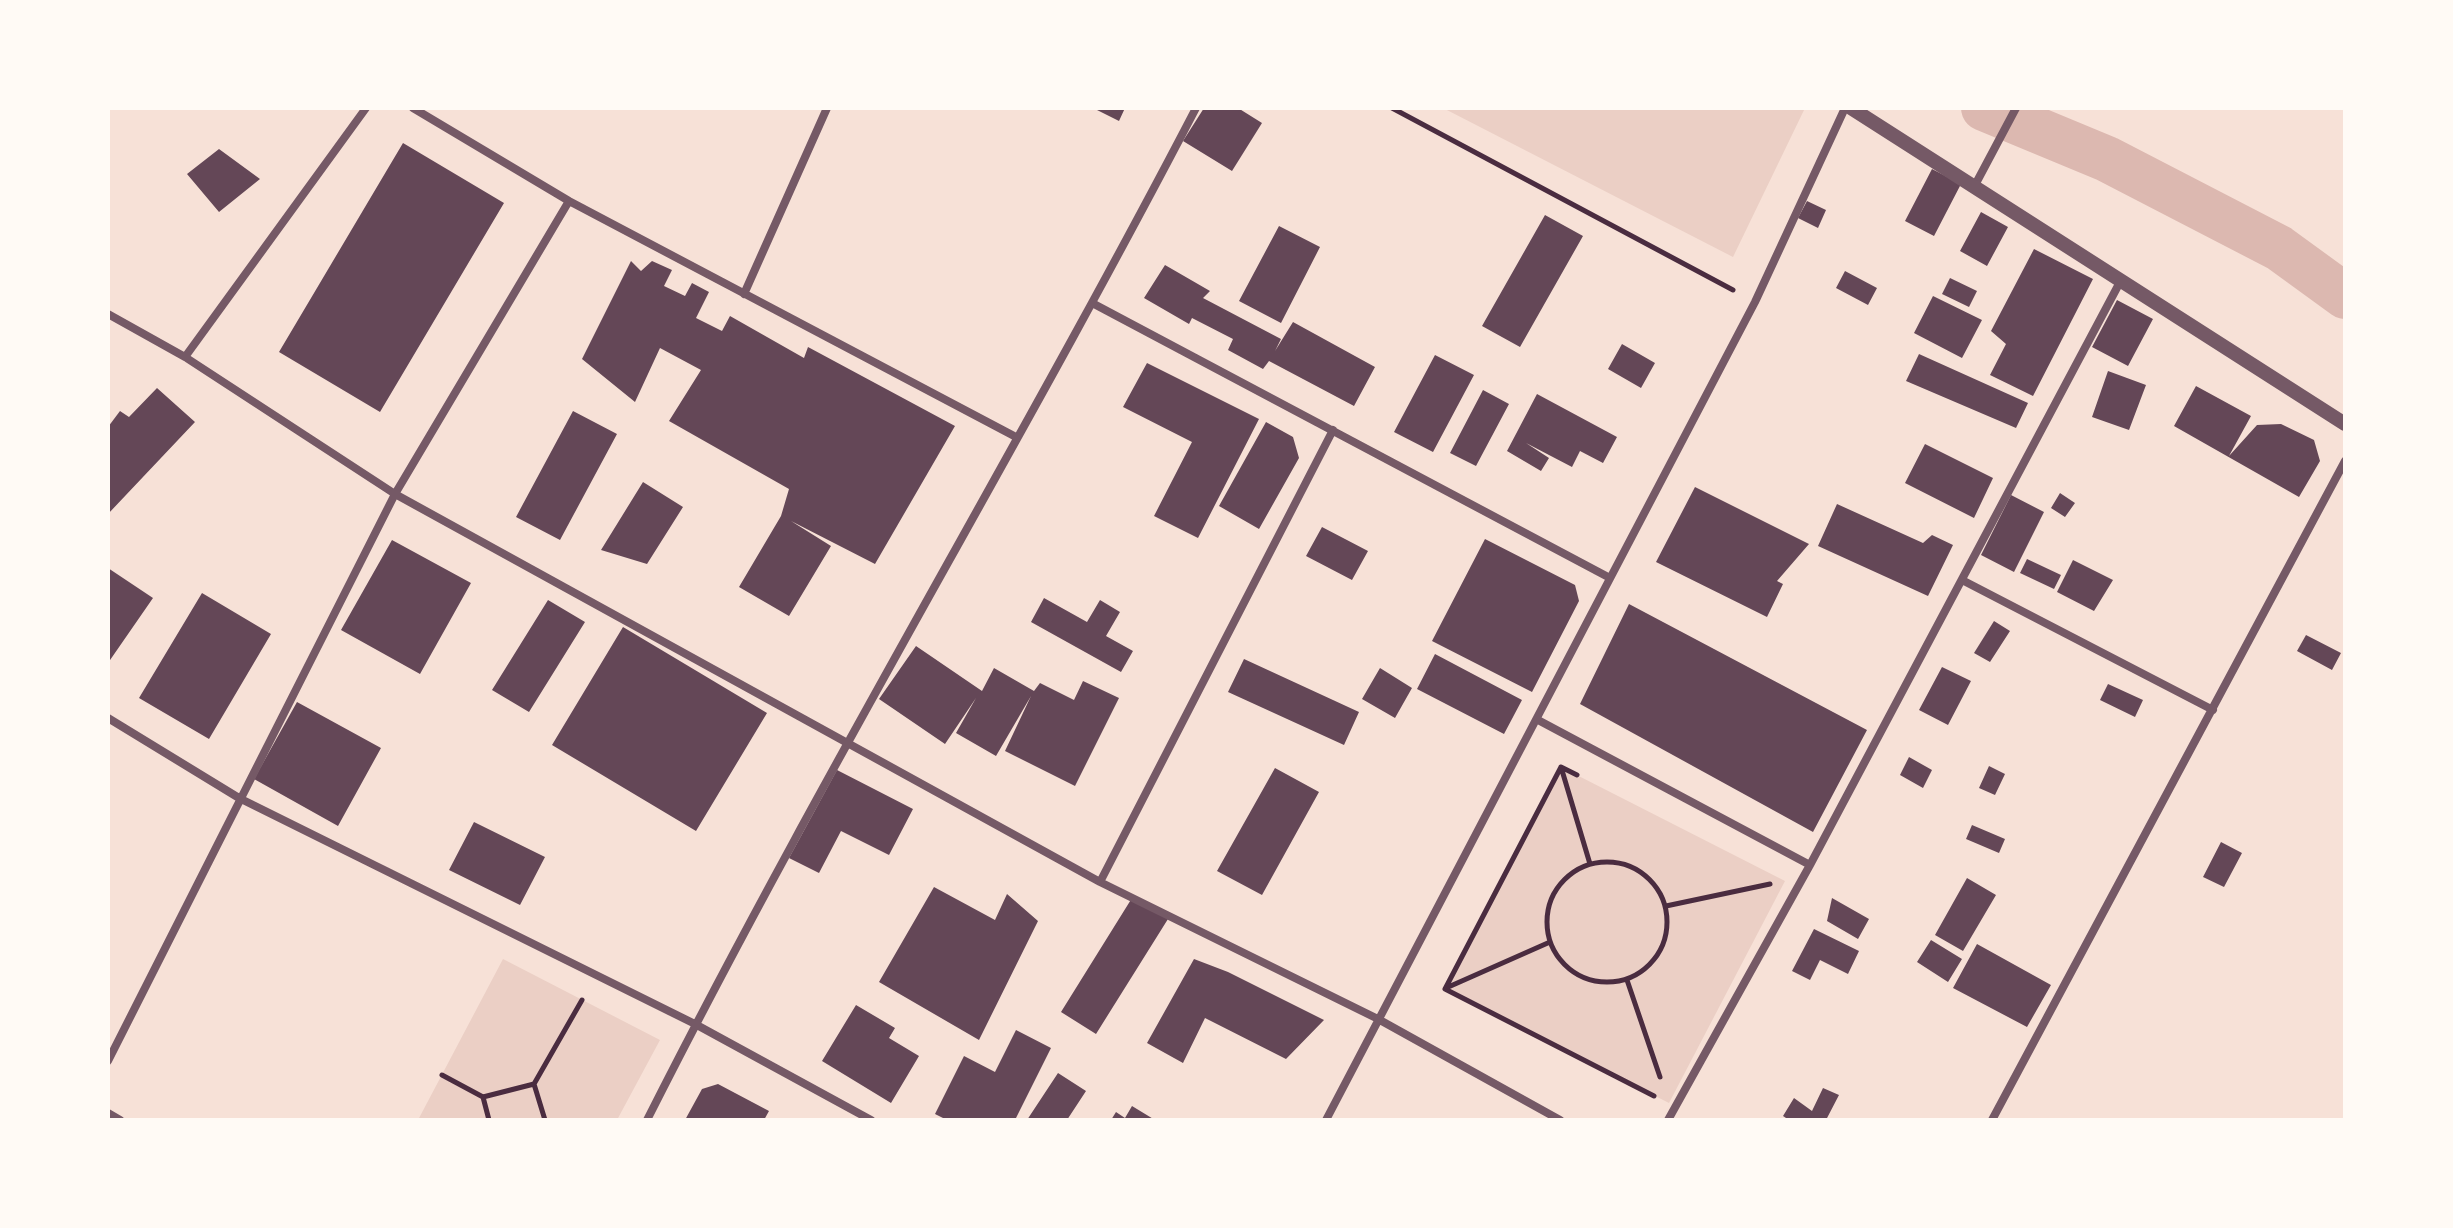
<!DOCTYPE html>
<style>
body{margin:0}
#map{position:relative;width:2453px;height:1228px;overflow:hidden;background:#f7e1d7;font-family:Karla,sans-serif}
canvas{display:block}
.frame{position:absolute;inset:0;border:110px solid #fffaf5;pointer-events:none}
</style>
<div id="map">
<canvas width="2453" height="1228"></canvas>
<div class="frame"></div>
</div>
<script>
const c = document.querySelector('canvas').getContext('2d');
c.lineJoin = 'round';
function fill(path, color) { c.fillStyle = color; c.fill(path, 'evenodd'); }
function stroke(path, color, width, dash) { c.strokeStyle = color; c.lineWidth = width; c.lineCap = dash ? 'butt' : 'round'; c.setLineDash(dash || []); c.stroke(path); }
const green = new Path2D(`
 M1443 108H1805L1733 257Z
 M1561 767 1785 881 1669 1103 1445 989Z
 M503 959 660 1040 617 1120H418Z`);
const canal = new Path2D(`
 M1984 108 2107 159 2279 248 2345 296`);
const building = new Path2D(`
 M1093 108H1125L1119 121Z
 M1204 108H1238L1262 123 1232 171 1183 141Z
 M403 143 504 203 380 412 279 352Z
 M219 149 260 179 219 212 187 174Z
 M1932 169 1961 184 1934 236 1905 221Z
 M1807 201 1826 210 1818 228 1798 218Z
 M1981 212 2008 227 1987 266 1960 251Z
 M1545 215 1583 236 1520 347 1482 326Z
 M1279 226 1320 247 1281 323 1239 301Z
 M2034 249 2093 279 2033 396 1990 375 2006 344 1991 331Z
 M631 261 641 271 652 261 672 270 664 286 685 296 692 283 709 292 696 318 722 331 730 316 804 358 808 347 955 426 875 564 791 521 831 546 789 616 739 587 781 516 789 489 669 421 701 370 660 348 635 402 582 359Z
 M1165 265 1210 291 1203 298 1281 339 1275 351 1293 322 1375 367 1354 406 1269 361 1263 369 1228 350 1233 339 1192 318 1189 324 1144 298Z
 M1845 271 1877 288 1868 305 1836 288Z
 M1950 278 1977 291 1969 307 1942 294Z
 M1933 296 1982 320 1962 358 1914 333Z
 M2117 300 2153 319 2128 366 2092 347Z
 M1622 344 1655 363 1641 388 1608 369Z
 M1919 354 2028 403 2016 428 1906 381Z
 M1435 355 1474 375 1433 452 1394 432Z
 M1147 363 1259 419 1198 538 1154 516 1192 442 1123 407Z
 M2108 371 2146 385 2129 430 2092 417Z
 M2196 386 2251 416 2229 456 2257 425 2281 424 2314 440 2320 461 2299 497 2174 426Z
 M157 388 195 422 108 514V427L120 411 129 417Z
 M1483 390 1509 404 1476 466 1450 453Z
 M1537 394 1617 437 1603 463 1580 451 1572 467 1526 443 1549 458 1541 471 1507 451Z
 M573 411 617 434 560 540 516 517Z
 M1266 422 1293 437 1299 458 1259 529 1219 506Z
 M1925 444 1993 478 1974 518 1905 483Z
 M643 482 683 507 647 564 601 550Z
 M1695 487 1809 544 1777 581 1783 584 1767 617 1656 562Z
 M2060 493 2075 503 2065 517 2051 508Z
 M2011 495 2044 512 2014 572 1981 555Z
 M1837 504 1923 543 1932 535 1953 545 1928 596 1818 546Z
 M1322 527 1368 551 1352 580 1306 556Z
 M1485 539 1575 585 1579 601 1532 692 1432 641Z
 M392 540 471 583 420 674 341 630Z
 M2027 559 2061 575 2054 589 2020 573Z
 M2073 560 2113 580 2094 611 2057 592Z
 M108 568 153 598 108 663Z
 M202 593 271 634 209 739 139 698Z
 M1044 598 1087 622 1100 600 1120 612 1106 636 1133 651 1121 672 1031 622Z
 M548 600 585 622 529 712 492 690Z
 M1629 604 1867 730 1813 832 1580 704Z
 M1994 621 2010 631 1990 662 1974 653Z
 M623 627 767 713 696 831 552 745Z
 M2306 635 2341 653 2332 670 2297 651Z
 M916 646 982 691 994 668 1034 691 1040 683 1074 700 1083 681 1119 698 1075 786 1005 751 1031 696 996 756 956 733 976 698 945 744 879 699Z
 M1435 654 1522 700 1504 734 1417 689Z
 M1244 659 1359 712 1344 745 1228 692Z
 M1942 667 1971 681 1948 725 1919 710Z
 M1380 668 1412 688 1395 718 1362 699Z
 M2108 684 2143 700 2135 717 2100 700Z
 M297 702 381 748 338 826 254 779Z
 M1909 757 1932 770 1923 788 1900 775Z
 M1989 766 2005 774 1995 795 1979 788Z
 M1275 768 1319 792 1262 895 1217 871Z
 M837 770 913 809 889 855 841 831 819 873 789 858Z
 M474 822 545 857 520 905 449 870Z
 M1972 825 2005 839 1999 853 1966 839Z
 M2221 842 2242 853 2224 887 2203 877Z
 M1967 878 1996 895 1963 951 1935 935Z
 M934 887 995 920 1007 894 1038 921 979 1040 879 982Z
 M1132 898 1168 919 1096 1034 1061 1012Z
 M1832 898 1869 919 1858 939 1827 921Z
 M1814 929 1859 951 1848 974 1820 960 1810 980 1792 971Z
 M1931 940 1962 959 1948 982 1917 962Z
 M1977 944 2051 985 2027 1027 1953 988Z
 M1194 959 1228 972 1324 1020 1286 1059 1205 1018 1183 1063 1147 1043Z
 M856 1005 895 1028 889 1038 919 1056 891 1103 822 1061Z
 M1016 1030 1051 1048 1015 1120H947L935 1114 964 1056 995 1072Z
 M1058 1073 1086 1091 1067 1120H1027Z
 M718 1084 769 1111 764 1120H685L702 1089Z
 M1823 1088 1839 1095 1826 1120H1789L1783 1116 1794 1098 1812 1111Z
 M1132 1106 1155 1120H1111L1116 1112 1125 1118Z`);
const path = new Path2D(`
 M1392 108 1733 290
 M1561 767 1577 775
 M1561 767 1590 864
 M1547 922a60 60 0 1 1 120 0a60 60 0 1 1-120 0Z
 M1666 906 1770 884
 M1627 980 1660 1077
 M1446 988 1550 942
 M1445 989 1654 1096
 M1445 989 1561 767
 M442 1075 483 1097 489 1120
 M534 1084 545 1120
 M483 1097 534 1084 582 1000`);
const minor = new Path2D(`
 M413 108 569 201 1016 437
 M1974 187 2016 108
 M744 294 827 108
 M1094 304 1610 578
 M108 314 185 357 395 494 1100 882 1378 1019 1560 1120
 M185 357 366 108
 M1962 580 2213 710
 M108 718 239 798 695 1024 871 1120
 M1538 720 1810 865
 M1100 882 1333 430
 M108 1061 395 494 569 201
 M108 1113 120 1120
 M647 1120C820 777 1019 448 1196 108
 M1326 1120 1755 302 1845 108
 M1668 1120 1810 865 2120 282
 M1992 1120 2345 461`);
const tertiary = new Path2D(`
 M1851 108 2345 424`);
fill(green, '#ebcfc5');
stroke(canal, '#dcb8b0', 46);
fill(building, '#644757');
stroke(path, '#4a2c40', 5);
stroke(minor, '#755966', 8);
stroke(tertiary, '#755966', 14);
</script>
